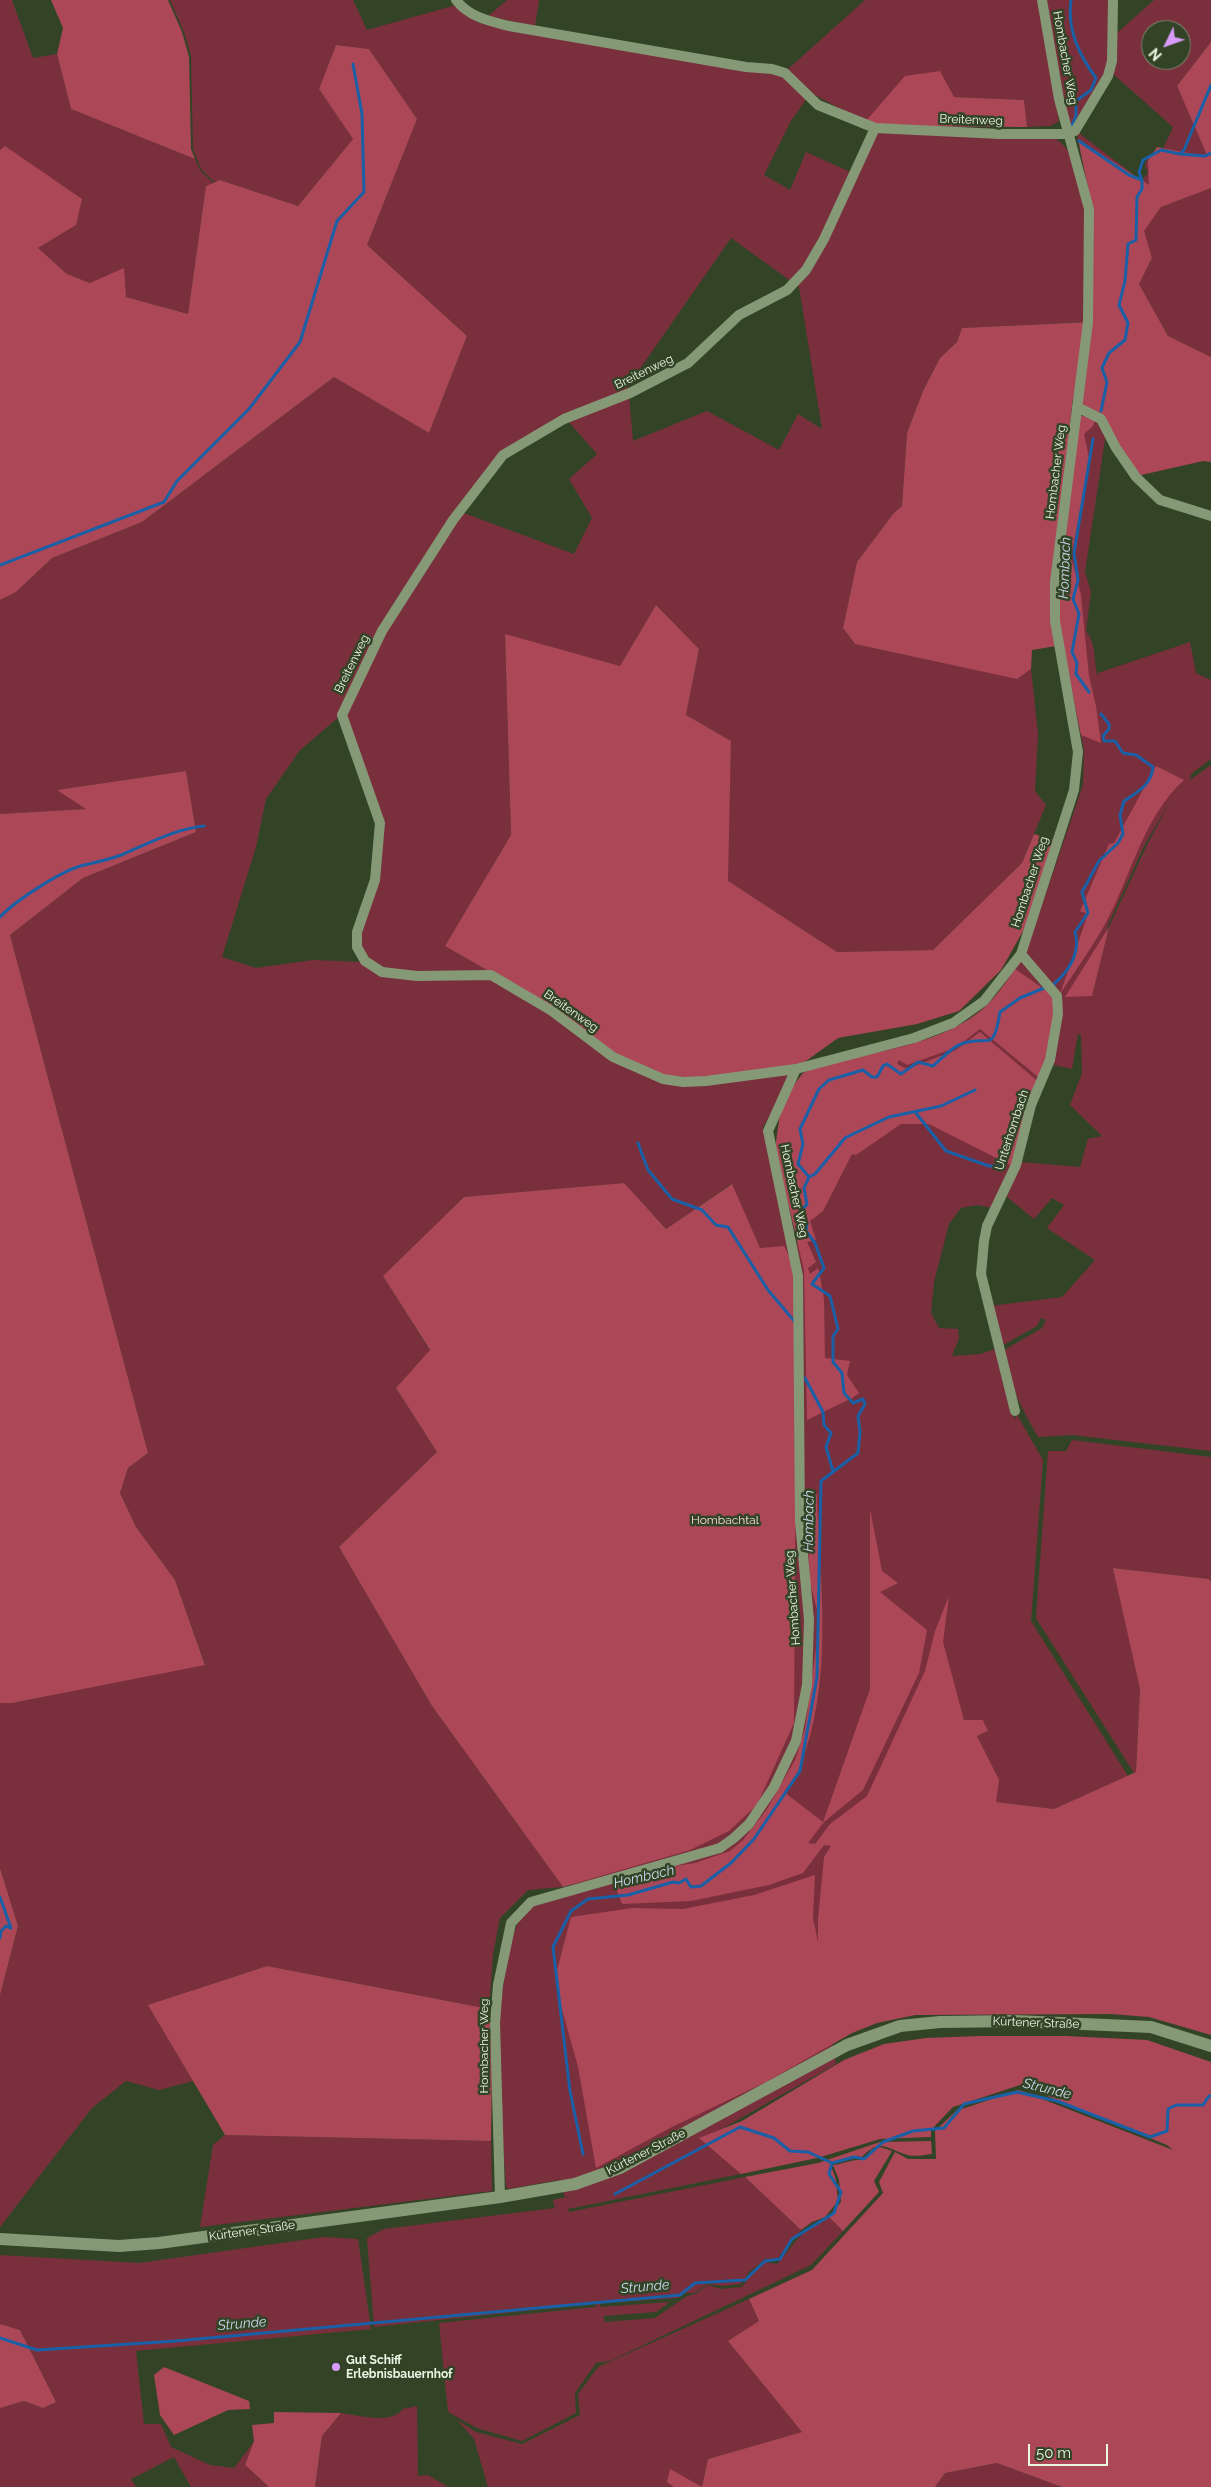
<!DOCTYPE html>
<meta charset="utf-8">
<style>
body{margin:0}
#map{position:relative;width:1211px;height:2487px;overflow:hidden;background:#334426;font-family:Raleway,sans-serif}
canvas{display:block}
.north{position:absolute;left:1141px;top:20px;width:50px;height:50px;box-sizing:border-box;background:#334426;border:1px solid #7c8b72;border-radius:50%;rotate:228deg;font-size:14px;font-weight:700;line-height:20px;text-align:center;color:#eaf5e3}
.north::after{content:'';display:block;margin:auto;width:18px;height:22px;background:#d79bf9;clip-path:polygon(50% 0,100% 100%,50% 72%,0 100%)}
.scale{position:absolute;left:1028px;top:2444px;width:80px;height:22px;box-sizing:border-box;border:2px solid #eaf5e3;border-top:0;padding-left:6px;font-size:15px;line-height:18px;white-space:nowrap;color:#eaf5e3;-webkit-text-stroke:4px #334426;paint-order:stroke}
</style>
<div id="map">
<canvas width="1211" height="2487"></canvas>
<div class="north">N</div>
<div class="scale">50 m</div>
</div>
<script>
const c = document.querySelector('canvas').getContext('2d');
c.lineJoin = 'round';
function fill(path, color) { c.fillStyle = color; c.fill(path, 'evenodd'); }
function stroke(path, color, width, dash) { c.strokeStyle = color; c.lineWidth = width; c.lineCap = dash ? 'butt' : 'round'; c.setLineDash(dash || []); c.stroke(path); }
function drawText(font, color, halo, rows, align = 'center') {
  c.font = font + ' Raleway,sans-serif'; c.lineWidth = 5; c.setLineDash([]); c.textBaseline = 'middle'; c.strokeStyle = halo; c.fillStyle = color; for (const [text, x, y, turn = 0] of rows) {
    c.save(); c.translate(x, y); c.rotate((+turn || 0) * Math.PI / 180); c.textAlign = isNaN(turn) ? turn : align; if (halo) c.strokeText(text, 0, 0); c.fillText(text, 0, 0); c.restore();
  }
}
const green = new Path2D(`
 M0 0H12L33 58 57 54 71 109 195 159 200 170 213 183 206 186 188 314 126 297 67 274 38 248 76 225 6 146 0 150Z
 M170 0H353L367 30 456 5 466 15 479 23 782 75 807 98 791 121 764 175 790 190 806 152 857 175 878 132 1054 138C1097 160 1084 280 1083 322L962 328 957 342 940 358 923 391 907 433 902 506 893 514 857 562 843 628 855 644 1017 678 1031 669 1038 734 1035 791 1046 805 1022 863 933 950 837 952 727 881 731 741 686 715 699 649 656 605 620 666 505 635 511 835 445 946 492 973 417 975 383 971 366 961 359 947 358 932 376 881 381 823 344 717 384 632 461 512 574 554 592 518 569 479 597 454 567 420 629 395 633 441 707 411 779 450 798 414 822 429 799 287 731 238 628 386 629 391 563 417 501 453 451 519 380 630 339 717 300 750 266 799 256 847 222 957 256 968 313 960 363 962 383 974 418 978H491L550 1013 611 1060 662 1082 707 1084 795 1072 763 1127 787 1245 801 1243 777 1137 789 1095 807 1071 816 1064 856 1053 914 1043 956 1030 988 1006 1015 970 1031 937 1083 785 1084 750 1062 646 1058 587 1086 399 1095 227 1090 177 1077 135 1079 133 1130 172 1140 183 1148 173 1145 165 1148 158 1163 149 1173 127 1113 74 1117 33 1154 0H1211V42L1177 86 1184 102 1193 83 1203 75 1211 63V119L1205 140 1208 146H1211V357L1168 336 1139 284 1152 258 1143 232 1132 287 1148 332 1106 433 1085 572 1091 591 1086 631C1097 644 1093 661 1098 677V673L1190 642 1196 673 1211 680V759L1191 774 1190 780 1211 765V1451L1072 1435 1038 1437C1023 1410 1009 1385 1002 1355L1006 1349 1042 1328 1046 1320 1041 1318 1037 1326 1005 1344 999 1342 991 1306 1062 1297 1095 1260 1047 1228 1064 1205 1052 1198 1034 1219 1007 1197 1020 1162 1080 1167 1088 1139 1102 1136 1070 1105 1082 1073 1081 1035 1078 1034 1072 1069 1045 1063 1044 1074 1026 1103 1013 1142 1014 1171 995 1206 993 1208 977 1205 961 1208 949 1224 934 1282 931 1313 939 1328 958 1329 959 1338 952 1356 980 1354 999 1348 1010 1410 1015 1420 1016 1413 1043 1460 1031 1621 1128 1776 1054 1809 997 1802 1003 1821 992 1840 944 1868 917 1879 827 1960 821 1980 836 2064 702 2140 741 2174 568 2209 569 2212 745 2177 801 2230 776 2260 765 2259 748 2273 741 2284 722 2286 708 2284 694 2293H685L677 2298 599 2303 600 2307 670 2302 656 2312 603 2316 605 2322 655 2318 687 2296 695 2294 708 2285 721 2289 742 2287 751 2275 764 2262 777 2264 800 2236 815 2224 829 2217 843 2231 811 2265 610 2361 596 2363 575 2393 576 2413 522 2441 477 2428 448 2412 439 2323 595 2307 598 2303 374 2327 367 2238 384 2229 555 2208 553 2200 576 2195 565 2197 558 2180 508 2189 506 2186 500 2098 499 2014 509 1945 522 1913 534 1904 578 1893 399 1626 364 1550 457 1458 410 1395 440 1339 400 1268 446 1221 628 1188 624 1183 464 1197 383 1276 430 1351 396 1388 437 1452 339 1547 432 1706 563 1887 528 1890 500 1918 493 1954 489 2009 267 1966 149 2005 193 2081 159 2090 126 2081 92 2108 0 2227V1995L18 1926 0 1868V1703H12L205 1664 175 1580 136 1527 120 1493 128 1468 148 1453 10 935 83 878 196 832 186 771 58 790 87 809 0 814V600L16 592 52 558 142 522 334 377 429 433 467 336 367 245 417 119 369 49 336 45 319 89 353 139 298 206 220 180 214 182 201 169 193 149 191 56 184 32ZM1151 30H1181V60H1151ZM1190 196 1161 207 1143 231C1150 203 1161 194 1190 196ZM1171 800 1148 843 1109 927 1092 995 1089 996 1108 925 1145 844ZM731 1184 740 1204 731 1189 670 1243 645 1212 646 1207 666 1229ZM952 1678 964 1720H983L988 1731 977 1736 988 1759 979 1742 949 1700 946 1684Z
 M507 0H539L535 26 488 16Z
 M865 0H1038L1059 121 1050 126 1027 127 1024 100 954 97 865 122 813 94 787 70Z
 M1046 0H1109L1107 69 1074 129 1069 128Z
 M1072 1440 1211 1457V1582L1209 1579 1114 1568 1140 1689 1136 1772 1134 1773 1036 1618 1048 1451H1066Z
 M225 2135 491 2141 492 2191 200 2227 213 2145Z
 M324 2237 358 2239 371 2329 136 2351 144 2424H161L171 2447 210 2465 234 2468 254 2442 245 2465 269 2487H191L174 2457 131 2479 136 2487H0V2408L24 2401 43 2408 56 2402 20 2330 0 2324V2255L139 2263Z
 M749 2299 759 2321 729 2342 802 2432 708 2459 702 2487 667 2482 674 2487H488L474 2439 457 2420 476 2432 522 2444 580 2415 578 2394 598 2367Z
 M417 2406 418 2476 428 2475 448 2487H315L322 2436 341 2413C358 2415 391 2425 403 2409Z
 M997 2463 1062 2487H935L945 2473Z`);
const forest = new Path2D(`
 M51 0H168L182 32 189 57 191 149 195 159 71 109 57 54 63 28Z
 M1211 42V188L1161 207 1144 231 1152 258 1139 284 1168 336 1211 357V462L1203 461 1137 476 1093 412 1073 398 1060 514 1056 646 1032 650 1031 669 1017 679 855 644 843 628 857 562 893 514 902 506 907 433 923 391 940 358 957 342 962 328 1089 322 1093 213 1078 139 1149 185 1148 161 1157 147 1208 157 1177 86Z
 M336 45 369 49 417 119 367 245 467 336 429 433 334 377 142 522 52 558 16 592 0 600V150L5 146 82 199 76 225 38 248 67 274 90 283 124 268 126 297 188 314 206 186 220 180 298 206 353 139 319 89Z
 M940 71 954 97 1024 100 1027 127 875 126 865 122 905 76Z
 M1077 414 1095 420 1093 426 1084 434 1090 462 1071 557 1081 595 1089 676 1096 706 1101 743 1081 735 1059 622 1058 592Z
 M656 605 699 649 686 715 731 741 728 881 837 952 933 950 1022 863 1034 834 1054 840 1030 919 1001 970 959 1011 917 1024 838 1038 799 1066 706 1078 665 1076 615 1054 492 973 445 946 511 835 505 634 620 666Z
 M1156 766 1184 780C1142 818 1131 878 1104 926 1091 949 1075 971 1060 994L1088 914 1080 911 1109 844 1114 843Z
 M186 771 196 832 83 878 10 935 148 1453 128 1468 120 1493 136 1527 175 1580 205 1665 12 1703H0V814L86 809 57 790Z
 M1109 927 1092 996 1065 997Z
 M1015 969 1057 998 1043 1081 980 1029 955 1048 907 1065 899 1060 897 1064 907 1069 956 1050 980 1032 1041 1084 1012 1166 929 1124H901L856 1155 852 1154 823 1211 810 1221 816 1240 807 1242 816 1262 808 1268 810 1274 818 1268 819 1271 824 1299 825 1358 850 1361 847 1375 859 1393 852 1398 807 1420 804 1270 775 1149 780 1113 790 1090 803 1073 814 1066C869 1053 948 1045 989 1003 999 993 1007 980 1015 969Z
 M624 1183 666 1229 732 1184 760 1248 784 1246 794 1266 796 1422 794 1723 757 1805 729 1831 690 1850 563 1887 432 1706 339 1547 437 1452 396 1388 430 1350 383 1276 464 1197Z
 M806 1494 817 1495C820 1585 834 1681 800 1766 797 1775 789 1784 784 1792L823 1822 870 1689V1509L882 1571 898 1583 880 1592 927 1630 919 1673 863 1790 824 1822 808 1843 815 1844 830 1824 867 1796 925 1671 935 1631 949 1596 943 1642 964 1720H983L988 1731 977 1736 999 1780 996 1802 1054 1809 1136 1772 1140 1689 1113 1568 1209 1579 1211 1582V2035L1149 2017 1110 2014 915 2015 877 2023 852 2033 766 2082 672 2127 596 2168 578 2067 561 2006 556 1974 571 1917 632 1908 683 1909 754 1895 815 1875 813 1918 818 1942V1919L824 1857 831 1846 824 1845 803 1873 769 1885 691 1901 622 1904 614 1883 669 1867 695 1863 730 1851 743 1840 767 1809 795 1760 805 1729 817 1641V1610L810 1583Z
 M0 1868 18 1926 0 1995Z
 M267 1966 489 2009 492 2063 491 2141 225 2135 148 2005Z
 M981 2036H1066L1147 2040 1211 2062V2487H1062L997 2463 945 2473 935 2487H674L667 2482 670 2469 702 2487 708 2459 802 2432 728 2341 759 2321 749 2299 812 2270 883 2193 879 2182 895 2152 908 2159H936L935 2131 956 2111 1019 2090 1173 2150 1167 2145 1020 2085 953 2107 931 2130V2137L880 2139 817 2158 741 2174 699 2138 742 2121 844 2060 884 2044 926 2038Z
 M931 2141 932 2154C924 2155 915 2157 908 2155 887 2149 880 2137 862 2157L855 2156 830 2163 836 2180 838 2201 825 2217 812 2222 801 2230 745 2177 818 2163 880 2142Z
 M880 2147 892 2151 874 2181 879 2192 843 2231 829 2217 841 2202 839 2180 833 2165C844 2164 853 2159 863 2160L871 2150Z
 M0 2324 20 2330 56 2402 43 2408 24 2401 0 2408Z
 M164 2367 249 2401 250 2409 228 2410 174 2435 160 2415 154 2375Z
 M274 2412 341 2413 322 2436 315 2487H269L245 2465 254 2441 252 2425 274 2423Z`);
const stream = new Path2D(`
 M1071 0C1067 30 1079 55 1096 78L1091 90 1076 101V116L1071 128
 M1079 141 1129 175 1142 180V189L1137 197 1136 240 1128 244 1125 281 1119 305 1128 323 1125 340 1109 353 1102 368 1107 382 1101 411
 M1180 154 1205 156 1211 153
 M1142 180 1139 172 1143 160 1161 150 1180 154 1184 150 1211 85
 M0 565 164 502 177 481 249 409 300 342 337 221 364 192 362 114 353 64
 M1089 692 1076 674 1077 663 1072 652 1079 614 1073 599 1078 580 1074 553 1093 439
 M0 917C15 901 62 870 84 865 97 862 108 860 121 855 147 844 175 829 204 826
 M1054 984C1069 971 1081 952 1075 932L1088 913 1082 892 1099 861 1118 843 1123 834 1120 815 1124 801C1139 791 1151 785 1153 767L1136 755 1123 753 1115 741H1104L1103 736 1109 729V724L1101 714
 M916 1113 946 1151 989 1166H1004
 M638 1143 648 1170 672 1199 702 1210 716 1225 728 1227 768 1290 795 1322
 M809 1177 815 1174 845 1138 853 1134 889 1117 941 1106 975 1090
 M805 1378 823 1412 824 1425 831 1433 826 1447 833 1471
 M0 1897 11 1928 6 1926 1 1931 0 1938
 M583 2154 570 2091 553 1947 571 1911 588 1899 628 1895 673 1882 679 1883 686 1879 691 1887 701 1886 731 1863 754 1839 800 1771 817 1677 821 1481 858 1453 860 1432 858 1416 865 1404 863 1399 853 1403 844 1393 842 1373 833 1362V1336L838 1329 830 1296 812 1284 824 1268 815 1243 806 1231 807 1223 796 1217 807 1204 804 1188 809 1177 798 1164 803 1144 800 1129 819 1089 829 1080 863 1070 872 1077H877L883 1066 887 1064 901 1074 918 1062 933 1066C941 1059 951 1048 961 1044 989 1034 993 1055 1000 1012L1020 998 1044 988
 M615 2194 740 2127 774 2138 790 2151 808 2152 832 2163
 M0 2338 37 2350 176 2341 680 2295 695 2283 745 2280 765 2261 780 2259 792 2239 834 2213 841 2192 829 2174 832 2163 854 2157 864 2159 883 2142 913 2131 944 2128 964 2104 1017 2092 1057 2101 1150 2137 1167 2131 1168 2109 1176 2105H1203L1209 2096H1211`);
const street = new Path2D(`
 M456 0C469 17 489 21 509 26L746 67 772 69 785 73 818 105 875 128 1000 134H1066L1075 131 1108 76 1112 61 1113 0
 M875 128 824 239 806 270 787 290 739 315 688 363 630 393 564 419 503 455 453 520 382 631 342 715 380 823 375 880 357 932V947L365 961 382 972 417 976 491 975 552 1011 613 1057 663 1079 683 1082 706 1081 796 1069 914 1038 953 1023 984 1001 1021 954 1074 790 1078 752 1055 621V582L1088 322 1089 209 1059 99 1042 0
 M1077 407 1101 419 1116 448 1136 477 1160 500 1211 516
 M1015 1411 981 1274 984 1241 987 1226 1016 1165 1031 1105 1050 1060 1058 1014 1057 996 1021 954
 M500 2197 495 2023 498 1985 511 1923 531 1902 720 1848 734 1838 749 1824 774 1787 796 1741 807 1685 809 1620 800 1522 798 1276 768 1131 796 1069`);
const secondary = new Path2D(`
 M0 2239 119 2246 159 2243 500 2197 575 2184 620 2168 847 2045 900 2026 940 2022 1015 2021 1151 2027 1211 2046`);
const markers = [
 [336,2367,5,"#d79bf9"]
];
const streetNames = [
 ["Hombacher Weg",1065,58,80],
 ["Breitenweg",971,120,2],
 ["Breitenweg",644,372,-26],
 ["Hombacher Weg",1056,472,-83],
 ["Breitenweg",352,664,-64],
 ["Hombacher Weg",1030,882,-72],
 ["Breitenweg",571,1011,35],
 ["Unterhombach",1012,1130,-72],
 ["Hombacher Weg",794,1191,78],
 ["Hombacher Weg",793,1598,-94],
 ["Kürtener Straße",1036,2023,2],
 ["Hombacher Weg",484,2046,-90],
 ["Kürtener Straße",646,2152,-27],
 ["Kürtener Straße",252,2231,-8]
];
const parkNames = [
 ["Hombachtal",725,1520]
];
const poiNames = [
 ["Gut Schiff",346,2360],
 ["Erlebnisbauernhof",346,2374]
];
const waterNames = [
 ["Hombach",1065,568,-88],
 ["Hombach",809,1521,-89],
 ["Hombach",644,1877,-13],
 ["Strunde",1047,2089,14],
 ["Strunde",645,2287,-5],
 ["Strunde",242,2324,-5]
];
fill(green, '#7a2f3c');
fill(forest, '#ac4758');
stroke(stream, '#1a60a7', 3);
stroke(street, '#859977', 10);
stroke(secondary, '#859977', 12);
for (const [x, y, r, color] of markers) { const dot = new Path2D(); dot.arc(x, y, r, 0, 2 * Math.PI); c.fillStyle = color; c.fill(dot); stroke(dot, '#334426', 2); }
drawText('12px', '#eaf5e3', '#334426', streetNames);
drawText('12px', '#f8dbdd', '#334426', parkNames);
drawText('bold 12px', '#eaf5e3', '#334426', poiNames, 'left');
drawText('italic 14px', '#c8d8ec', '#334426', waterNames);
</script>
